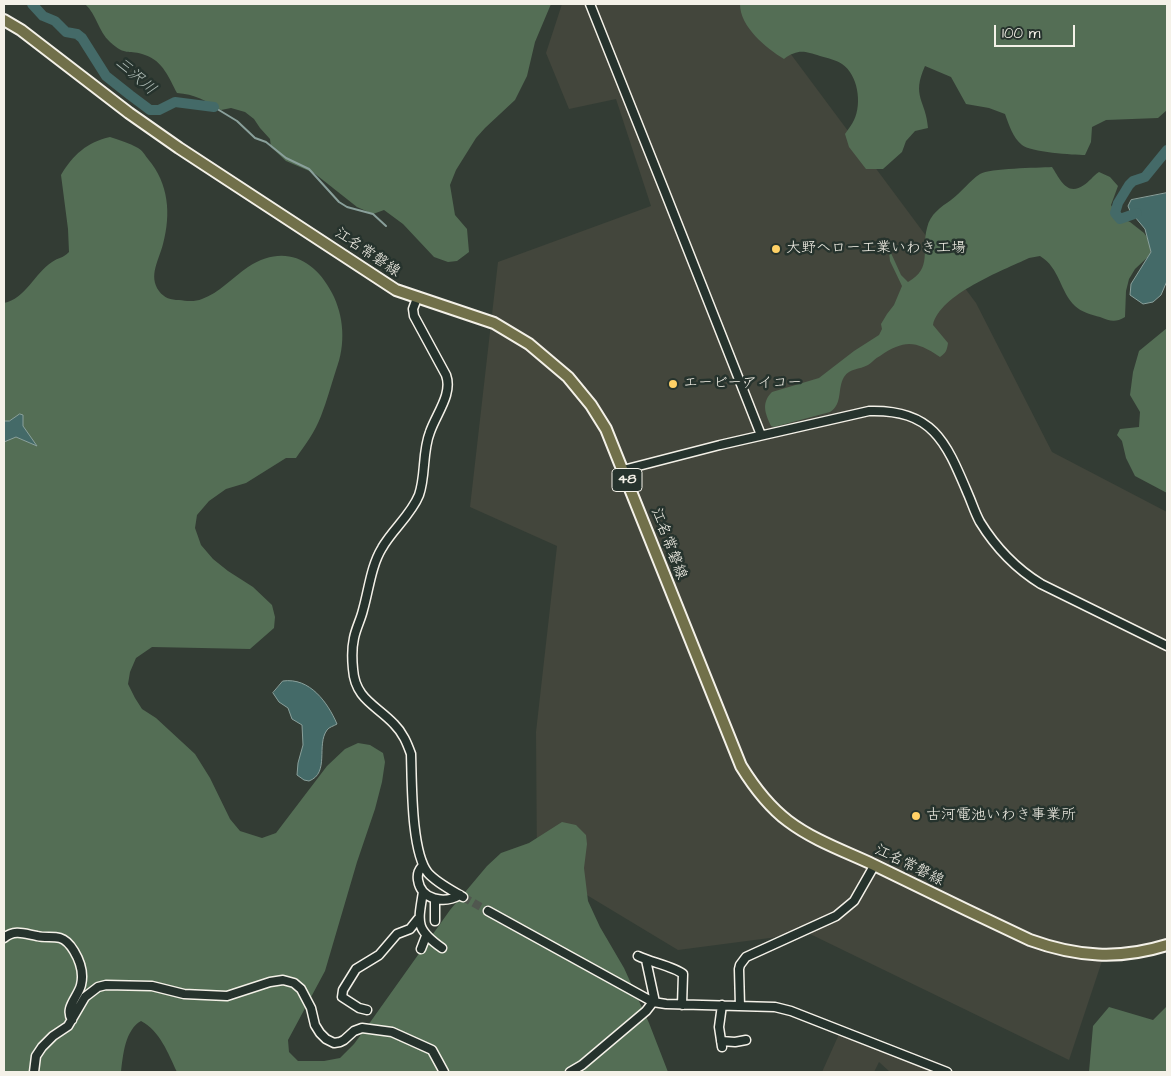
<!DOCTYPE html>
<meta charset="utf-8">
<style>
body{margin:0}
#map{position:relative;width:1171px;height:1076px;overflow:hidden;background:#333c34;font-family:"Architects Daughter",sans-serif}
canvas{display:block}
.frame{position:absolute;inset:0;border:5px solid #f4f1e8;pointer-events:none}
.scale{position:absolute;left:994px;top:25px;width:81px;height:22px;box-sizing:border-box;border:2px solid #f4f1e8;border-top:0;padding-left:6px;font-size:15px;line-height:18px;white-space:nowrap;color:#f4f1e8;-webkit-text-stroke:4px #26332d;paint-order:stroke}
</style>
<div id="map">
<canvas width="1171" height="1076"></canvas>
<div class="frame"></div>
<div class="scale">100 m</div>
</div>
<script>
const c = document.querySelector('canvas').getContext('2d');
c.lineJoin = 'round';
function fill(path, color) { c.fillStyle = color; c.fill(path, 'evenodd'); }
function stroke(path, color, width, dash) { c.strokeStyle = color; c.lineWidth = width; c.lineCap = dash ? 'butt' : 'round'; c.setLineDash(dash || []); c.stroke(path); }
function drawText(font, color, halo, rows, align = 'center') {
  c.font = font + ' "Architects Daughter","Klee One",sans-serif'; c.lineWidth = 5; c.setLineDash([]); c.textBaseline = 'middle'; c.strokeStyle = halo; c.fillStyle = color; for (const [text, x, y, turn = 0] of rows) {
    c.save(); c.translate(x, y); c.rotate((+turn || 0) * Math.PI / 180); c.textAlign = isNaN(turn) ? turn : align; if (halo) c.strokeText(text, 0, 0); c.fillText(text, 0, 0); c.restore();
  }
}
const built = new Path2D(`
 M562 4H747L790 53 976 303 1052 452 1167 512V945L1103 958 1069 1060 808 933 678 950 537 865 536 732 557 546 470 507 498 262 651 206 616 99 569 109 546 53Z
 M840 1032 941 1072H890L879 1062 874 1072H822Z`);
const green = new Path2D(`
 M85 4H551L535 42 527 76 515 100 485 128 476 138 456 170 450 185 455 215 467 229 469 252 457 261 448 262 434 257 403 224 384 210 373 214 357 207 314 173 286 161 271 147 270 139 260 128 254 119 245 112 231 108 221 110C207 101 194 94 177 93 169 78 163 61 145 55 129 49 126 57 110 42 98 31 97 15 85 4Z
 M740 4H1167V110L1158 118 1106 120 1092 127 1091 142 1085 155C1074 155 1030 152 1022 145 1013 138 1009 125 1005 114L989 108 966 104 951 77 925 66C911 97 926 100 928 128L915 131 906 141 902 152 883 169H866L849 147 845 134C848 129 852 125 854 120 862 103 858 75 842 64 836 60 827 58 820 56 804 51 798 49 784 59 766 48 740 27 740 4Z
 M110 137C119 140 129 143 138 148 142 150 145 155 148 159 169 184 171 214 163 244 159 260 148 276 159 291 164 298 171 300 179 300 186 301 195 302 202 299 219 293 233 277 248 267 283 244 314 258 332 293 344 316 346 344 336 370 331 385 327 401 321 416 315 432 305 445 296 458H286L246 483 226 489 209 501 197 515 195 528 201 545 213 559 228 571 253 587 272 605 275 617 274 628 250 649 152 647 136 658 130 672 128 684 135 698 142 709 156 718 195 754 210 778 230 819 240 831 262 838 276 833 327 766 345 749 358 743 370 745 383 753 385 762 382 782 375 809 357 862 325 971 288 1040 289 1052 298 1061H324L340 1058 354 1044 371 1021 450 910 487 866 501 853 529 843 562 822 576 825 586 835 587 844 584 868 588 901 600 927 624 968 649 1023 668 1072H177C168 1053 160 1031 141 1021 125 1030 123 1055 121 1072H4V303C25 299 35 273 52 262 59 257 62 259 69 252L68 229 61 175C73 155 87 142 110 137Z
 M1052 167C1060 179 1067 197 1084 185 1089 182 1093 176 1099 172L1110 177 1118 186 1111 205 1117 216 1130 222 1144 233 1149 240 1151 247 1150 255 1135 269 1129 279 1126 291 1125 317C1115 323 1110 321 1100 317 1092 315 1081 312 1075 306 1060 292 1060 268 1040 256L1029 258C1002 271 940 294 933 325L948 343C947 350 946 353 940 357 916 341 905 339 880 356 875 358 872 363 868 365 859 370 850 368 844 377 837 389 843 404 830 412L774 427 771 426C765 413 761 403 772 392L819 378 854 351 879 335 882 329 881 324 887 314 894 305 902 286 890 261 889 252 891 253 901 275 908 282C933 268 921 250 927 228 930 214 941 207 951 200 962 192 969 181 980 174 990 168 1037 168 1052 167Z
 M1167 328V493L1135 476 1126 458 1122 441 1117 435 1120 429 1139 427 1140 412 1130 395 1133 372 1139 351Z
 M1167 1006V1072H1089L1093 1026 1109 1007 1153 1020Z`);
const water = new Path2D(`
 M1167 193V281L1161 295 1153 302 1143 304 1130 295 1131 284 1151 252 1145 229 1130 211 1128 206 1131 200Z
 M20 414 23 415V426L37 446 16 437 4 442V421H9Z
 M283 681C310 677 328 703 337 724 334 726 329 727 327 730 316 745 330 773 309 781L304 780 297 775 298 763 303 745 302 725 292 719 288 708 279 702 273 693Z`);
const stream = new Path2D(`
 M214 107 237 121 255 138 266 142 286 158 309 169 339 202 347 207 373 214 386 226`);
const river = new Path2D(`
 M32 4 43 16 55 21 66 32 77 34 82 38 106 76 130 95 150 110H159L175 102 214 107
 M1137 213 1120 219 1115 213 1118 203 1129 185 1133 181 1145 177 1167 150`);
const minorTunnel = new Path2D(`
 M463 897 488 911`);
const minor = new Path2D(`
 M590 4C648 147 704 292 761 435
 M417 298 413 309 414 316 446 375C453 394 436 414 430 432 422 452 426 475 419 495 411 515 392 530 382 548 371 566 369 589 363 610 361 619 356 628 354 638 352 647 352 659 353 669 355 699 376 705 394 724 403 733 407 743 411 754 412 782 411 852 428 873 437 883 451 890 463 897
 M623 470 720 445 869 411C933 409 946 442 968 494 972 503 975 513 980 522 996 548 1015 568 1041 584L1167 646
 M423 865C419 870 417 873 418 880 421 900 444 904 460 895
 M423 892C418 923 415 929 442 948
 M488 911 653 1002 666 1004 775 1007 791 1011 947 1072
 M435 921V899
 M4 938C15 929 25 934 37 936 45 938 53 936 60 938 67 940 71 946 74 951 80 961 84 973 81 985 78 997 64 1008 72 1020
 M421 949 426 936
 M638 956C650 962 675 967 683 974L682 1005
 M646 960 655 1002
 M740 1006 739 969 740 965 746 957 836 916 854 901 874 866
 M367 1010 359 1008 342 997 343 990 356 969 379 955 397 934 410 929 418 919
 M721 1041 735 1042 746 1040
 M722 1047 719 1027 722 1005
 M34 1072 36 1056 42 1047 53 1036 68 1026 85 997 98 987 106 985 152 986 184 994 227 996 270 982 283 980 294 983 301 989 311 1008 315 1025 320 1033 326 1039 334 1043 340 1042 344 1040 354 1031 362 1028 392 1032 432 1050 444 1072
 M570 1072 582 1065 646 1011 653 1002`);
const major = new Path2D(`
 M4 20 21 30 129 113 179 148 396 290 494 323 529 344 568 377 591 405 606 429 741 766C754 787 768 806 788 821 813 840 844 851 872 864 925 890 977 915 1030 940 1077 957 1119 960 1167 945`);
const markers = [
 [776,249,5,"#ffd166"],
 [673,384,5,"#ffd166"],
 [916,816,5,"#ffd166"]
];
const shields = [
 [627,480,30]
];
const shieldNames = [
 ["48",627,480]
];
const poiNames = [
 ["大野ヘロー工業いわき工場",786,249],
 ["エービーアイコー",683,384],
 ["古河電池いわき事業所",926,816]
];
const streetNames = [
 ["江名常磐線",367,253,34],
 ["江名常磐線",668,544,69],
 ["江名常磐線",909,866,26]
];
const waterNames = [
 ["三沢川",135,77,41]
];
fill(built, '#43463c');
fill(green, '#546e55');
fill(water, '#446a68');
stroke(water, '#8aa09b', 1);
stroke(stream, '#8aa09b', 2);
stroke(river, '#446a68', 10);
stroke(minorTunnel, '#50574f', 8, [8, 4]);
stroke(minor, '#f4f1e8', 11);
stroke(major, '#f4f1e8', 14);
stroke(minor, '#26332d', 8);
stroke(major, '#71704a', 10);
for (const [x, y, r, color] of markers) { const dot = new Path2D(); dot.arc(x, y, r, 0, 2 * Math.PI); c.fillStyle = color; c.fill(dot); stroke(dot, '#26332d', 2); }
for (const [x, y, w] of shields) { const box = new Path2D(); box.roundRect(x - w / 2, y - 11.5, w, 23, 4); c.fillStyle = '#26332d'; c.fill(box); stroke(box, '#f4f1e8', 1); }
drawText('bold 14px', '#f4f1e8', null, shieldNames);
drawText('15px', '#f4f1e8', '#26332d', poiNames, 'left');
drawText('15px', '#f4f1e8', '#26332d', streetNames);
drawText('italic 16px', '#aebbb5', '#26332d', waterNames);
</script>
